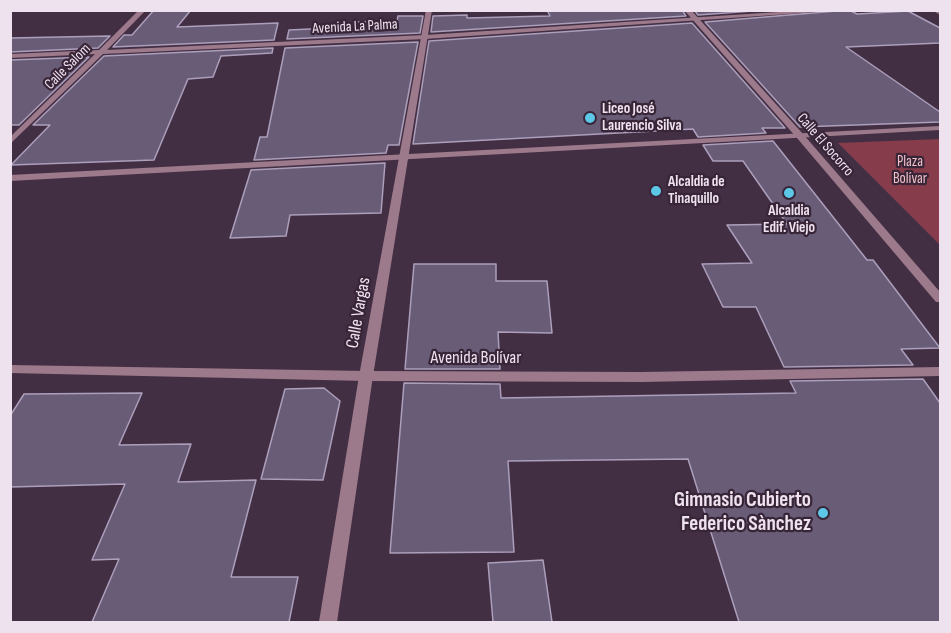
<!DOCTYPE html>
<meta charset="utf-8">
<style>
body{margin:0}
#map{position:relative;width:951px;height:633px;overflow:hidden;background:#432f43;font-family:"Sofia Sans Condensed",sans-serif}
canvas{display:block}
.frame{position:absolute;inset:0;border:12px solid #efe2ef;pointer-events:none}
</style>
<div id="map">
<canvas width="951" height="633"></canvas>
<div class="frame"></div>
</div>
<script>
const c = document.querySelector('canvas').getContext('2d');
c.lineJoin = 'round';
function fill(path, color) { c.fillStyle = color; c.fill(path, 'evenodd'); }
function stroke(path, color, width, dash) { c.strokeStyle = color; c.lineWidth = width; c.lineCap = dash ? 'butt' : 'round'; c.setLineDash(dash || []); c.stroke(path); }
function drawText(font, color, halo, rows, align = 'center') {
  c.font = font + ' "Sofia Sans Condensed",sans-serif'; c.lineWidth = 4.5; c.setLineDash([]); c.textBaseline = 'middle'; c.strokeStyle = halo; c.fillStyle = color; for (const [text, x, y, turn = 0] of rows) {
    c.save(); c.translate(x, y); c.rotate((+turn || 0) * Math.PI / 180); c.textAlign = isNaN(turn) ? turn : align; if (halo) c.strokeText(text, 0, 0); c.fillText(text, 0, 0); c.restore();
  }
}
const green = new Path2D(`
 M940 139V245L838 143Z`);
const building = new Path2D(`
 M154 10H191L177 27 278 23 274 40 113 47 124 35H132Z
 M547 10H682L686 16 431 32 433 16 467 15V18L550 16Z
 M694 10H767L698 15Z
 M849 10 857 14 908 11 940 28V43L846 47 940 112V122L800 127 705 22Z
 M398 16H423L420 33 287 39 289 30 353 27 354 22 397 21Z
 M692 23 785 128H762L766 133 698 137 693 129 413 144 429 41Z
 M110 36 98 48 10 52V38Z
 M418 42 399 145H388L386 153 254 160 260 137H267L285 48Z
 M273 48 272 53 221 56 213 77 188 79 154 160 11 165 50 125H33L104 56Z
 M89 57 19 125H10V60Z
 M773 141 867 260H873L940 348 901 349 913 365 784 367 756 307H723L702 264 752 263 727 225 787 224 743 161H713L703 145Z
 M385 163 381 213 290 215 286 236 230 238 251 170Z
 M414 264H496V281H547L552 333 498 332 500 369H405Z
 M923 379 940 403V622H739L688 459 508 461 514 552 390 553 404 383 500 384 501 398 796 393 790 381Z
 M324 388 340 401 323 480 261 479 285 389Z
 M142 393 119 445 191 444 178 482 256 480 231 577H298L289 622H92L119 559 92 560 125 484 10 487V416L24 394Z
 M543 560 552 622H493L488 563Z`);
const minor = new Path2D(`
 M139 10H146L107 50 425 35 809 10H847L425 39 103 54 10 144V137L95 54 10 58V54L99 50Z
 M932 10H940V15Z
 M940 126V130L10 181V175Z
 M10 365 366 371 642 372 940 367V376L642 382 366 381 10 373Z`);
const tertiary = new Path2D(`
 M426 10H432L373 376 337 622H319L359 376Z
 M684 10H691L803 134 940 292V302H936L797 138Z`);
const markers = [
 [590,118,6,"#5cc7e7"],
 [656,191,6,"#5cc7e7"],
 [789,193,6,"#5cc7e7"],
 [823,513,6,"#5cc7e7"]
];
const farStreetnames = [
 ["Avenida La Palma",355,27,-3],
 ["Calle Salom",68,67,-45],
 ["Calle El Socorro",825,145,49]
];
const farPoinames = [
 ["Liceo José",602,109],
 ["Laurencio Silva",602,126],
 ["Alcaldia de",668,182],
 ["Tinaquillo",668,199],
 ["Alcaldia",789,211,"center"],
 ["Edif. Viejo",789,228,"center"]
];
const farParknames = [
 ["Plaza",910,162],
 ["Bolívar",910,179]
];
const streetNames = [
 ["Calle Vargas",359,313,-80],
 ["Avenida Bolívar",476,358]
];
const nearPoinames = [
 ["Gimnasio Cubierto",811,501],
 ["Federico Sànchez",811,525]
];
fill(green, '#873c4c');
fill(building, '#685c77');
stroke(building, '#ac9fbc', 1.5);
fill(minor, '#9d7a8b');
fill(tertiary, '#9d7a8b');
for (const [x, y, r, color] of markers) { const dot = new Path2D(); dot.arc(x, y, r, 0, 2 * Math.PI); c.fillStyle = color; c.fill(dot); stroke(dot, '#382538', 2); }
drawText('15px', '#efe2ef', '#382538', farStreetnames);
drawText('bold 15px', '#efe2ef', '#382538', farPoinames, 'left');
drawText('15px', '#f1c1c8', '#382538', farParknames);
drawText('18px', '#efe2ef', '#382538', streetNames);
drawText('bold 21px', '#efe2ef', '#382538', nearPoinames, 'right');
</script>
